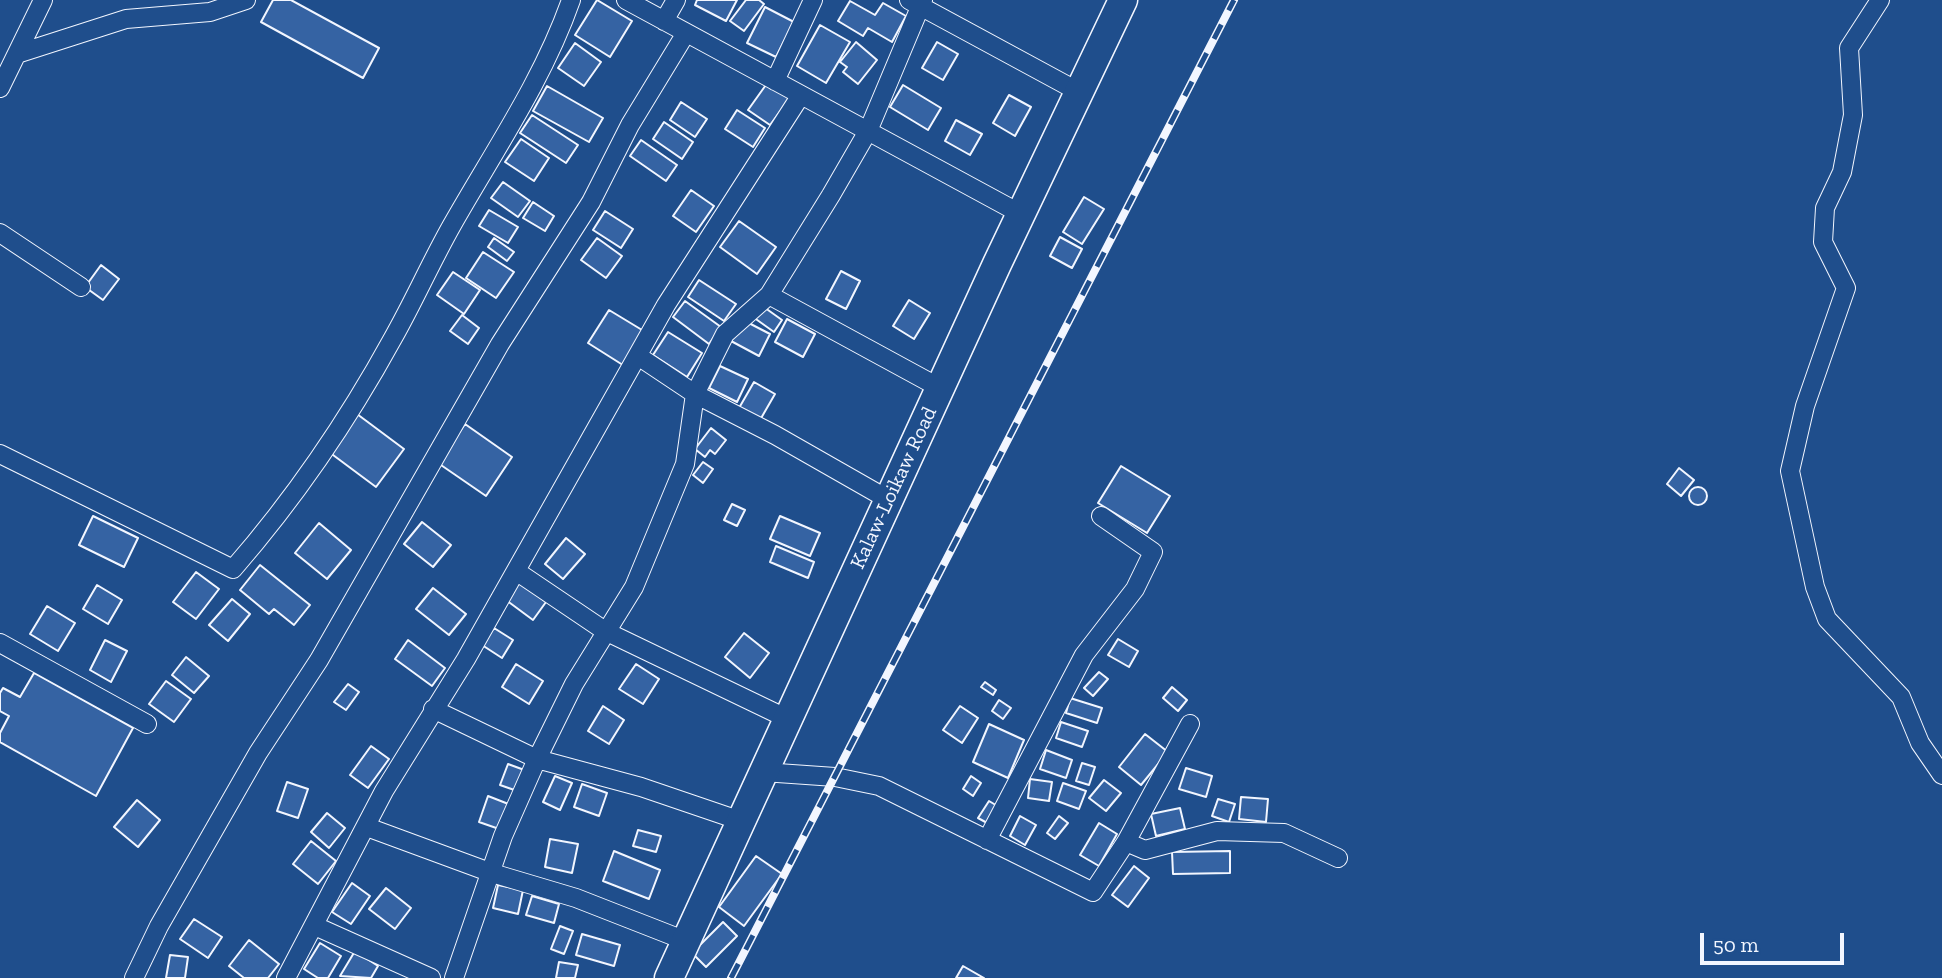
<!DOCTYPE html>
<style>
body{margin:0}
#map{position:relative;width:1942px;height:978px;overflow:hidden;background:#1f4e8c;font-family:"Zilla Slab",serif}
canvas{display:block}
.scale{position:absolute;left:1700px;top:933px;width:144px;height:32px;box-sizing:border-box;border:4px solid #f2f6ff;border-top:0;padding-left:9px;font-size:21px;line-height:24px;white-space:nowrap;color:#f2f6ff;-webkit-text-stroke:5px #1f4e8c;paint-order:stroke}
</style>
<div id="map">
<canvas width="1942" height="978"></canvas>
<div class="scale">50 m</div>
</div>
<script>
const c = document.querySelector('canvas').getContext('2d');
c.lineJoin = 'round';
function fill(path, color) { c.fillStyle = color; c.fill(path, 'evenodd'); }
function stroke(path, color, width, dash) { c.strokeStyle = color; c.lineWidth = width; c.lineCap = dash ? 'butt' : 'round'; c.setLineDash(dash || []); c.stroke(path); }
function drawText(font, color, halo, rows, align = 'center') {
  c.font = font + ' "Zilla Slab",serif'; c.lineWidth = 5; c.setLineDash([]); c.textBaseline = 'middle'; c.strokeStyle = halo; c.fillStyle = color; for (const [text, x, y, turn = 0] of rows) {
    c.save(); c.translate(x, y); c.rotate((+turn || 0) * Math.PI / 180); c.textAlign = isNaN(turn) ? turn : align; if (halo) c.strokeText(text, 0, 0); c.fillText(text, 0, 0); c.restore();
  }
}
const building = new Path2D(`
 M273 0H291L379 48 363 78 261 22Z
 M597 0 632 21 610 57 575 35Z
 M697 0H737L726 21 695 5Z
 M746 0H759L764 4 744 31 730 21Z
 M850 1 875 15 883 3 906 16 892 42 868 28 863 36 838 21Z
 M765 7 794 22 776 57 747 43Z
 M820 25 850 42 826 83 797 66Z
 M856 42 877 60 858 84 843 72 847 67 840 62Z
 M937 42 958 54 943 80 922 68Z
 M575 43 601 62 584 86 558 68Z
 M768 82 790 98 770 125 748 110Z
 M903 85 941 108 928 130 890 107Z
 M547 86 603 118 589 142 533 111Z
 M1009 95 1031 107 1015 136 993 123Z
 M681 102 707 119 695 137 670 120Z
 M737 110 765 128 753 147 725 129Z
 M532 115 578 145 566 163 520 133Z
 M956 120 982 134 970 155 945 141Z
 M664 122 693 142 682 159 653 139Z
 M521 139 549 158 534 181 505 162Z
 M641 140 677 165 666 181 630 156Z
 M503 182 530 201 518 217 491 198Z
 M691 190 714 206 696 232 673 216Z
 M1084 197 1104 209 1082 244 1063 232Z
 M533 202 554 216 545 231 523 218Z
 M489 210 518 227 508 243 479 226Z
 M605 211 633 229 621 248 593 230Z
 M739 221 776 247 757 274 720 247Z
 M1060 237 1082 249 1072 268 1050 256Z
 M494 238 514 252 507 261 488 247Z
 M597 238 622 256 606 278 581 260Z
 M483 252 514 272 496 298 466 278Z
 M101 265 119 279 103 300 85 287Z
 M841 271 860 281 846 309 826 299Z
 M453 272 480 290 464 314 437 295Z
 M699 280 736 304 724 321 688 297Z
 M909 300 930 313 914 339 893 326Z
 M685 301 721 327 709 344 673 317Z
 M761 305 782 320 774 332 753 317Z
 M609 310 647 333 626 367 588 343Z
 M462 315 479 328 468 344 450 331Z
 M787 319 815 334 803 357 775 342Z
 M743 320 770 334 759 356 731 341Z
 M668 332 702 353 687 377 653 355Z
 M720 366 748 379 737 402 709 388Z
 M754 382 775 394 760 420 739 408Z
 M357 414 404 449 376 487 329 452Z
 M465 424 512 457 486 496 438 463Z
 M711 428 726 440 715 454 710 450 705 457 695 449Z
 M703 462 713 469 703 483 693 475Z
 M1121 466 1170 496 1147 533 1098 503Z
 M1679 468 1694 480 1681 496 1667 484Z
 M1689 496a9 9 0 1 1 18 0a9 9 0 1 1-18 0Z
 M732 504 745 510 737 526 724 520Z
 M93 516 138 538 124 567 79 545Z
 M780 516 820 533 810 556 770 539Z
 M422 522 451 545 433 567 404 544Z
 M319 523 351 550 327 579 295 553Z
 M566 538 585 554 563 579 545 564Z
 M776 546 814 562 808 578 770 562Z
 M260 565 310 605 294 625 274 609 269 614 240 590Z
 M196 572 219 589 196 619 173 602Z
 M520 582 546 602 533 620 506 600Z
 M97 585 122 600 108 624 83 609Z
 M433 588 466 614 449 635 416 609Z
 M232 599 250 614 228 641 209 625Z
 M47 606 75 623 58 651 30 634Z
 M494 628 513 640 502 658 482 645Z
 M744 633 769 653 750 678 725 657Z
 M1118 639 1138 651 1129 667 1108 655Z
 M105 640 127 651 111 682 90 670Z
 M408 640 445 668 432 686 395 659Z
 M186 657 209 676 194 693 172 675Z
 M516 664 543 681 529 704 502 687Z
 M636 664 659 679 643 704 619 689Z
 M1099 672 1108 679 1093 696 1084 688Z
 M34 673 133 728 96 796 0 742V733L9 716 0 711V693L3 688 20 697Z
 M166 681 191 699 174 722 149 704Z
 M985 682 996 690 993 695 981 687Z
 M348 684 359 692 346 710 334 702Z
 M1172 687 1187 700 1178 711 1163 698Z
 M1070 698 1102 708 1097 723 1066 713Z
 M999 700 1011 708 1003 719 992 711Z
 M603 706 624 720 609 744 588 731Z
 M960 706 978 718 962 743 943 730Z
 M1061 722 1088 731 1082 747 1056 738Z
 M989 724 1024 740 1008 778 973 762Z
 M1145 734 1168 752 1141 785 1119 767Z
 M371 746 389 759 368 788 350 775Z
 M1046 750 1072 760 1066 778 1040 769Z
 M1082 763 1095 767 1089 785 1076 781Z
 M508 764 527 771 520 792 500 785Z
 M1186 768 1212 776 1206 797 1179 789Z
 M555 776 572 783 560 810 543 802Z
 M971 776 981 783 973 796 963 789Z
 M1030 779 1052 782 1049 801 1028 798Z
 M1104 780 1121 793 1106 811 1089 798Z
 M287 782 308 789 298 818 277 811Z
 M1063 783 1086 791 1079 809 1057 801Z
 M582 784 607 793 599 816 574 807Z
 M488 796 511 805 502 830 479 822Z
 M1241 797 1268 799 1266 822 1239 819Z
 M1218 799 1235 804 1229 822 1212 816Z
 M137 800 160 820 138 847 114 827Z
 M989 801 999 807 989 824 978 818Z
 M1180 808 1185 829 1156 836 1151 814Z
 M327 813 345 828 329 848 311 832Z
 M1020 816 1036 825 1025 845 1010 836Z
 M1059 816 1068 823 1055 839 1047 833Z
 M1099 823 1117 834 1099 866 1080 855Z
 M638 830 661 836 656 852 633 846Z
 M550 839 578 844 572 873 545 867Z
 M311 841 336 861 318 884 293 864Z
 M614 851 660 870 649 899 603 881Z
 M1230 851V873L1173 874 1172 852Z
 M756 856 782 874 744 926 719 907Z
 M1134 866 1149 878 1128 907 1112 895Z
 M352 883 370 896 351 924 332 912Z
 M498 885 523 890 518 914 493 908Z
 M386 888 411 908 395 929 369 909Z
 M532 896 559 904 554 923 526 915Z
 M194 919 222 937 208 958 180 939Z
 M723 922 737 936 706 967 692 953Z
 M560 926 573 931 564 954 551 949Z
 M582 934 620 945 614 966 576 955Z
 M249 940 279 964 268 978H244L229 966Z
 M320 943 341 956 328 978H318L304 969Z
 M355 951 378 966 371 978 340 976Z
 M170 955 188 957 185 978H166Z
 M559 962 578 965 575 978H556Z
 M963 966 984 978H956Z`);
const minor = new Path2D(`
 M626 0 1021 214
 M909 0 1079 92
 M1880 0 1849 48 1853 115 1842 172 1825 208 1823 242 1846 288 1805 406 1790 471 1815 587 1827 619 1901 697 1920 743 1942 775
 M664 21 676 0
 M17 54 126 19 210 12 246 0
 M775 81 813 0
 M0 88 43 0
 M0 233 81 287
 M769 295 940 388
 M638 356 695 394 775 435 889 500
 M0 454 233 569C294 499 348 420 393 338 414 301 431 262 452 225 494 151 543 80 571 0
 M516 571 605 631 788 719
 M0 643 147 724
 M433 709 537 759 641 787 741 821
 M763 772 835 777 879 786 1093 892 1126 842 1190 724
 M367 827 492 873 576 898 686 941
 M987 840 1084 655 1135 589 1153 552 1101 516
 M1126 842 1145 850 1217 831 1284 833 1338 858
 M315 926 431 978
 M134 978 159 926 258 753 319 660 500 344 591 202 630 125 686 33
 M286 978 384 791 466 659 666 305 801 95
 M454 978 503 836 537 759 574 684 634 587 685 464 695 394 725 334 769 295 831 195 868 131 923 0`);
const primary = new Path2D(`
 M669 978 997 264 1123 0`);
const rail = new Path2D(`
 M731 978 1234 0`);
const streetNames = [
 ["Kalaw-Loikaw Road",894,488,-65]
];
fill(building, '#3563a3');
stroke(building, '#f2f6ff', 2);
stroke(minor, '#f2f6ff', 20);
stroke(primary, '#f2f6ff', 31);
stroke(minor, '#1f4e8c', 18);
stroke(primary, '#1f4e8c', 28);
stroke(rail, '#f2f6ff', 8);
stroke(rail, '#1f4e8c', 5, [16]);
drawText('21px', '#f2f6ff', '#1f4e8c', streetNames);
</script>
